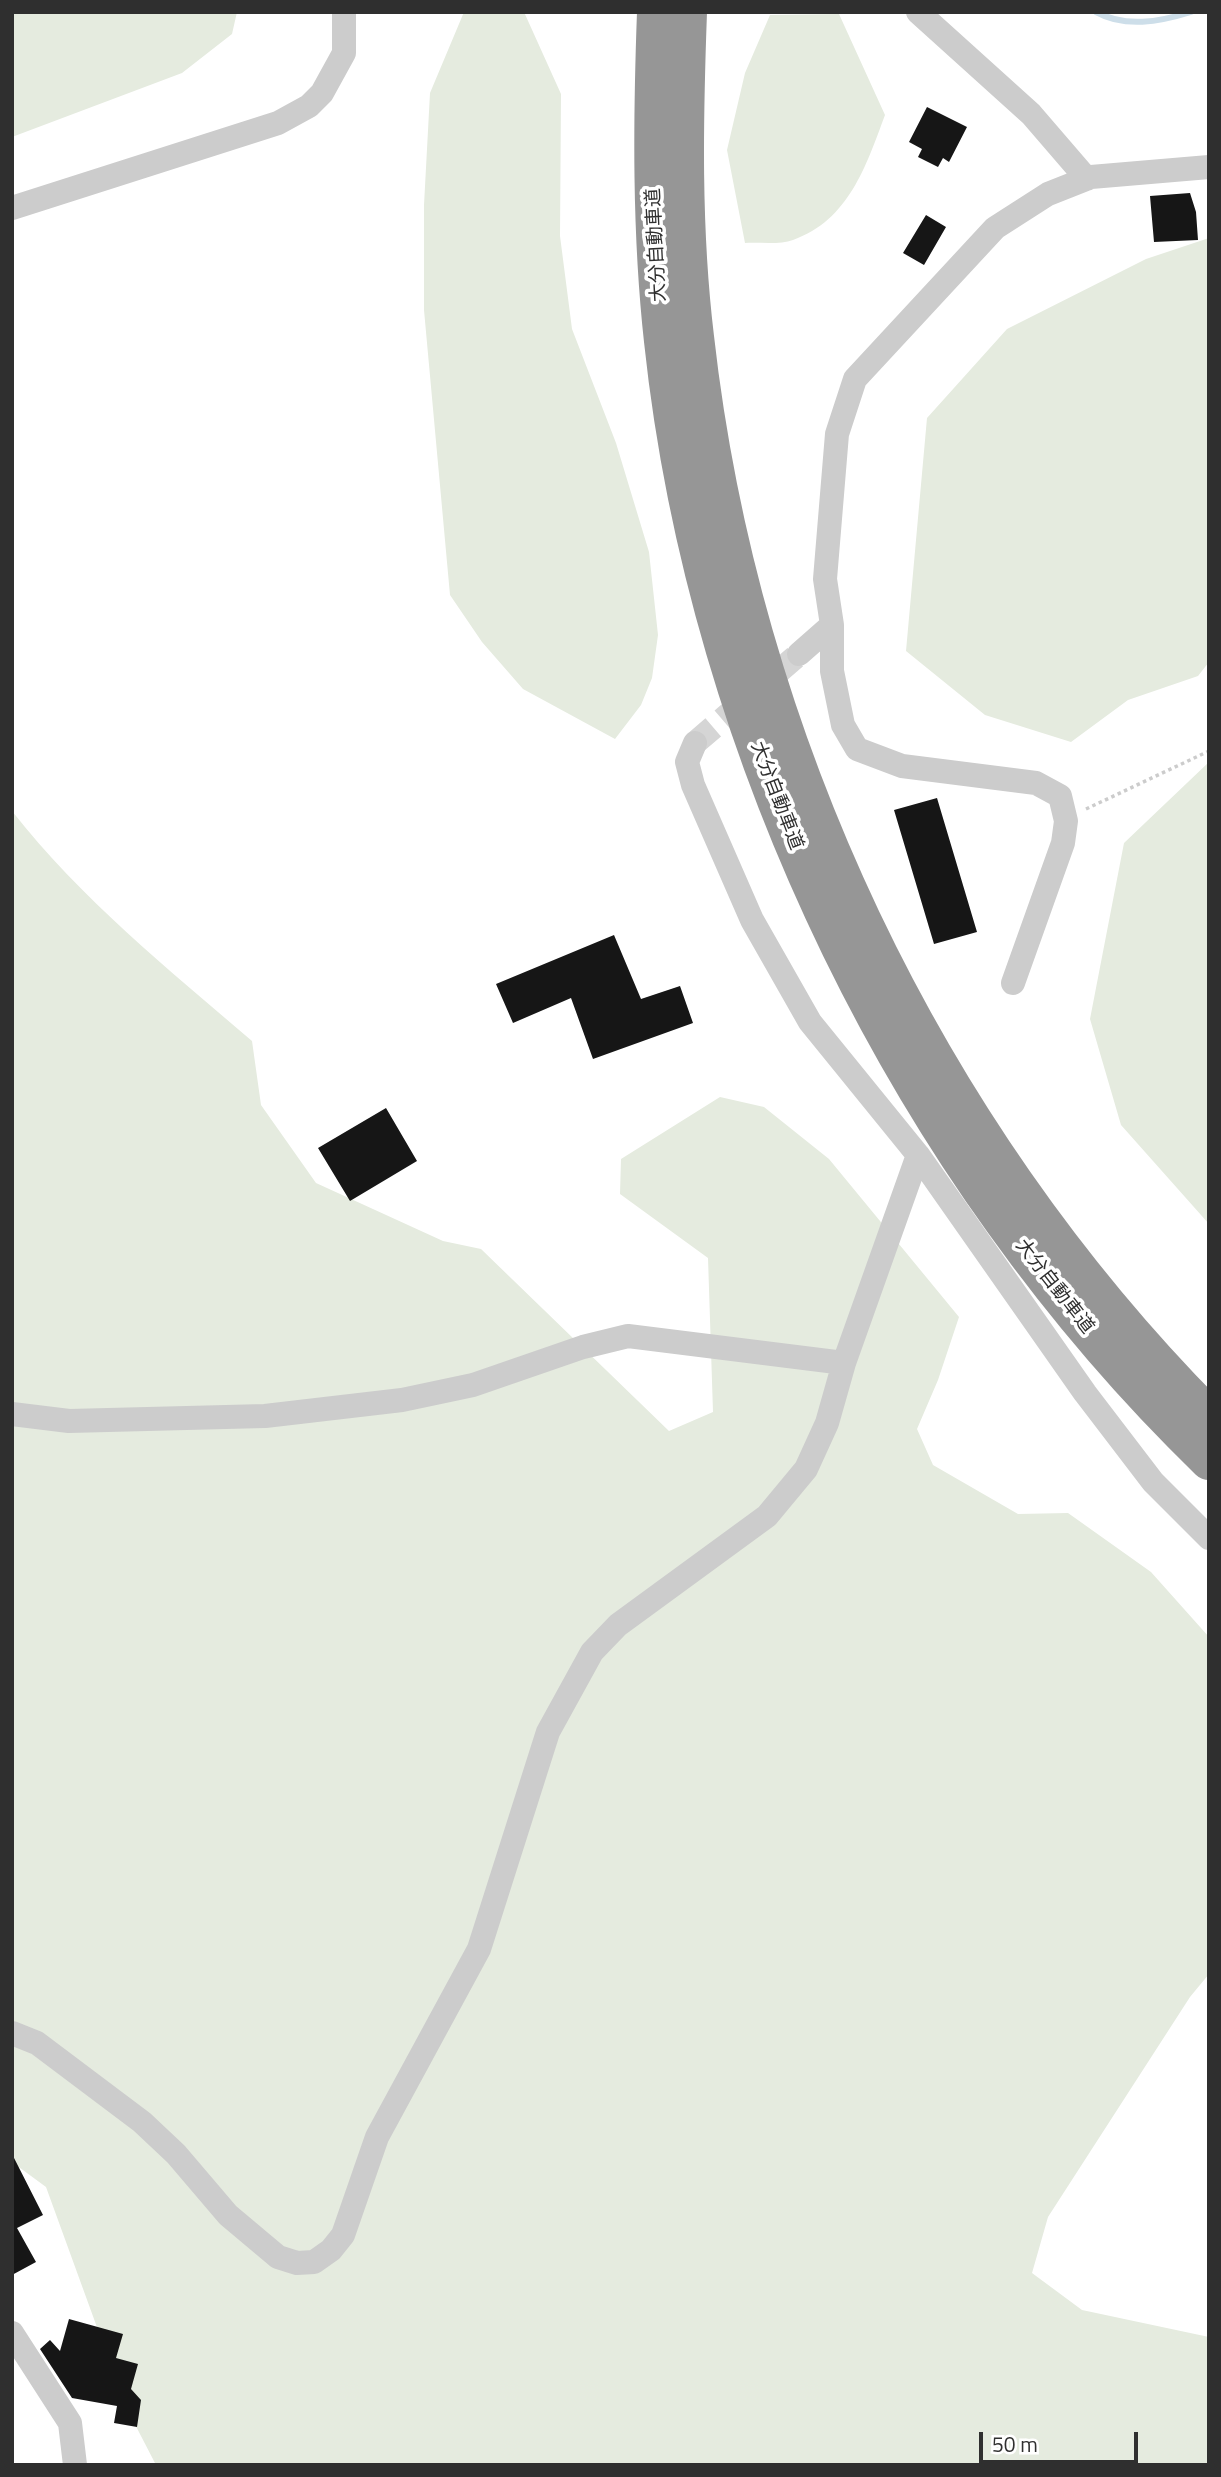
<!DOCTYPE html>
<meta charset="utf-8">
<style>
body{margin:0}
#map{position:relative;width:1221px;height:2477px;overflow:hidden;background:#fff;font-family:"Titillium Web",sans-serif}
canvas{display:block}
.frame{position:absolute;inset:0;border:14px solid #2f2f2f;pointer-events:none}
.scale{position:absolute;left:979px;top:2432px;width:159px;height:32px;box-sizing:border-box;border:4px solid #2f2f2f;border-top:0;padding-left:9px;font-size:21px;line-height:24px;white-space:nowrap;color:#2f2f2f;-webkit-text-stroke:5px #fff;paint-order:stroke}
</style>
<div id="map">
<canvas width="1221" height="2477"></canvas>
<div class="frame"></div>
<div class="scale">50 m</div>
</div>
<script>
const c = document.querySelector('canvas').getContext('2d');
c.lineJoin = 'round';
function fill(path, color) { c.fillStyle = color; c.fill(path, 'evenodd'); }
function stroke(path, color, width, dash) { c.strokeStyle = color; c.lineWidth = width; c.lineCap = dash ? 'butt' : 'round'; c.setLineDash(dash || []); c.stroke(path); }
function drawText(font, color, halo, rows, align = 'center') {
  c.font = font + ' "Titillium Web","Noto Sans JP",sans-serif'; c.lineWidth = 7; c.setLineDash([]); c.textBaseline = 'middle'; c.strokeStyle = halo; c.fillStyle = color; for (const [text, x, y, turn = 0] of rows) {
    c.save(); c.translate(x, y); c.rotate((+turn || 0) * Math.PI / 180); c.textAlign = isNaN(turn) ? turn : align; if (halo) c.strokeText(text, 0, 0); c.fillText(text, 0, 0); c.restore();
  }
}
const green = new Path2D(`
 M12 12H237L232 34 182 73 12 137Z
 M464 12H524L561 94 560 236 572 329 616 443 649 552 658 635 652 678 641 705 615 739 523 689 482 642 450 595 424 310V205L430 93Z
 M839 14 885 115C866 166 849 220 793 240 780 245 759 242 745 243L727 150 745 73 770 15Z
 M1209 238V662L1198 676 1128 700 1071 742 985 715 906 651 927 418 1007 329 1146 259Z
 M1209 762V1224L1121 1125 1090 1019 1124 843Z
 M12 811C81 899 168 969 252 1041L261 1105 316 1183 443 1241 481 1249 669 1431 713 1412 708 1258 620 1194 621 1159 720 1097 764 1107 829 1159 959 1317 938 1380 917 1429 933 1465 1018 1514 1068 1513 1151 1572 1209 1637V1974L1190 1997 1048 2217 1032 2273 1082 2310 1209 2337V2465H156L126 2407 46 2187 12 2162Z`);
const stream = new Path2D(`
 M1096 12C1125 28 1159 22 1191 12`);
const building = new Path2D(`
 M927 107 967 127 949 162 943 158 938 167 918 157 922 149 909 142Z
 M1190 193 1196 212 1198 240 1154 242 1150 196Z
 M926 215 946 227 924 265 903 253Z
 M937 798 977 932 934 944 894 810Z
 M614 935 641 999 680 986 693 1023 593 1059 571 998 513 1023 496 984Z
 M386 1108 417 1161 350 1201 318 1148Z
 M12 2154 43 2215 17 2228 36 2262 12 2275Z
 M69 2319 123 2334 116 2358 138 2364 131 2389 141 2400 137 2427 114 2423 117 2406 72 2398 40 2349 50 2340 60 2351Z`);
const streetTunnel = new Path2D(`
 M695 743 799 654`);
const path = new Path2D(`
 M1086 809 1209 751`);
const street = new Path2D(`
 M918 12 1031 114 1087 179
 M12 208 278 123 309 106 322 93 344 53V12
 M799 654 832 625
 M695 743 687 762 693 785 752 920 810 1022 918 1155 1085 1393 1153 1482 1209 1538
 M1013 983 1063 843 1066 821 1060 796 1036 783 902 766 857 749 843 725 832 671V625L825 579 837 434 855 379 995 228 1048 194 1091 177 1209 167
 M12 1414 69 1421 265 1416 402 1400 473 1385 583 1347 628 1336 844 1363
 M12 2033 37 2043 142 2122 176 2154 228 2215 278 2257 297 2263 314 2262 331 2250 343 2235 377 2137 479 1949 548 1732 592 1652 618 1625 767 1516 806 1469 827 1423 844 1363 918 1155
 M12 2333 70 2423 75 2465`);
const highway = new Path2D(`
 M656 12C652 122 651 232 663 341 707 755 910 1172 1209 1461
 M688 12C684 121 682 229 695 337 740 739 924 1129 1209 1416`);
const streetNames = [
 ["大分自動車道",657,245,-93],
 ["大分自動車道",776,796,69],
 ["大分自動車道",1054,1287,52]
];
fill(green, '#e5ebdf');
stroke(stream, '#cddee9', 6);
fill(building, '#161616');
stroke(streetTunnel, '#d5d5d5', 24, [24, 12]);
stroke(path, '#ccc', 3.5, [3.5, 3.5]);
stroke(street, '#ccc', 24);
stroke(highway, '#969696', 38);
drawText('19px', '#2f2f2f', '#fff', streetNames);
</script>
